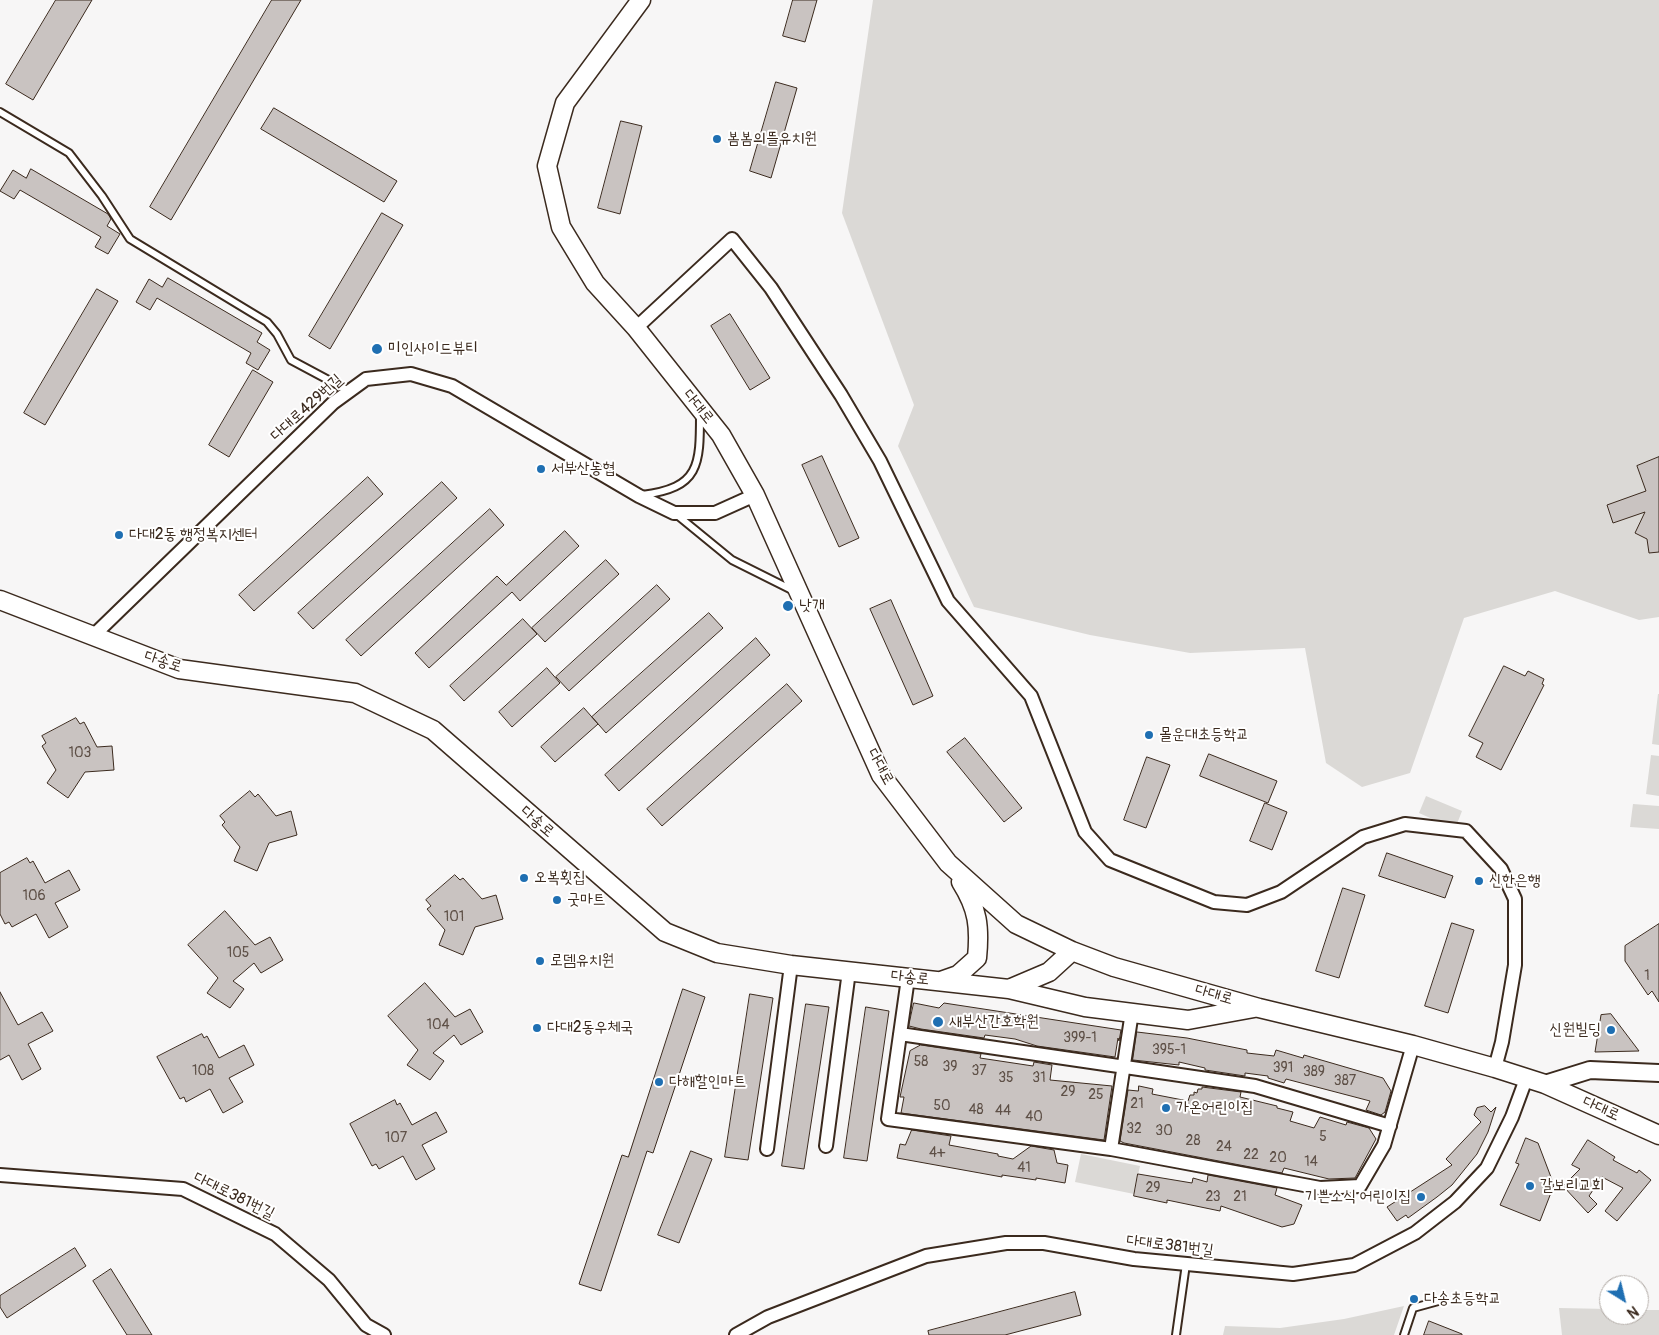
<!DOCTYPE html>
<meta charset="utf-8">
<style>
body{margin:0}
#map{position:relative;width:1659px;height:1335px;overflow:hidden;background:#f7f6f6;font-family:Pangolin,sans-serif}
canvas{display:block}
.north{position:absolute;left:1599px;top:1275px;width:50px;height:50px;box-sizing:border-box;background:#fff;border:1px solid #b1aaa5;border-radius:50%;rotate:144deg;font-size:14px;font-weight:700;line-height:20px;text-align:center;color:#3b2a1e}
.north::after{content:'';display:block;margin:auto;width:18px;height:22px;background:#1f6fb2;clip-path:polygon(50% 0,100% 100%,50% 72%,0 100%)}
</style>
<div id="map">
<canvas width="1659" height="1335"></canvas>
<div class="north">N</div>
</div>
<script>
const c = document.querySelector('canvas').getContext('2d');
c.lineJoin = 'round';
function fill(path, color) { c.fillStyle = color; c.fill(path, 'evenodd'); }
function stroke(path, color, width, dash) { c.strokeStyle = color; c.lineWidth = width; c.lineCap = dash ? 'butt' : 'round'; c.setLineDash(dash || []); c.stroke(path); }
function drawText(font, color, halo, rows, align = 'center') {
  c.font = font + ' Pangolin,"Poor Story",sans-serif'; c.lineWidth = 4; c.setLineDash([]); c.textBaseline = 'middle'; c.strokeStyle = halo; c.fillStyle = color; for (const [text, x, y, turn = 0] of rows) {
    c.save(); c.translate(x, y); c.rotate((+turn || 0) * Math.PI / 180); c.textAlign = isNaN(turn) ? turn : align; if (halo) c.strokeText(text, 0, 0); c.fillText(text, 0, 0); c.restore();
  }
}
const green = new Path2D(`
 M873 0H1659V617L1639 620 1555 591 1464 618 1410 773 1362 787 1326 763 1305 648 1190 653 1090 635 974 607 898 446 914 405 842 213Z
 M1658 694H1659V745L1652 744Z
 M1651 755 1659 756V796L1646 794Z
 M1426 796 1462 811 1455 829 1419 813Z
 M1633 804 1659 806V829L1630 827Z
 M1081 1154 1140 1166 1134 1194 1075 1182Z
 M1404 1306 1394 1335H1223L1225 1326 1280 1328 1344 1319Z
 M1559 1308 1609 1309V1315H1639V1310H1659V1335H1562Z`);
const building = new Path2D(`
 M56 0H92L33 100 6 84Z
 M272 0H301L171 220 150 207Z
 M793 0H817L805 42 783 36Z
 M776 82 797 88 771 178 750 171Z
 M274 108 397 181 384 202 261 129Z
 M621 121 642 126 620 214 598 208Z
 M31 169 108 214 111 219 107 226 120 234 108 254 95 247 101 237 20 190 14 199 0 191 13 170 26 178Z
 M382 213 403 225 330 349 309 336Z
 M168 278 262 333 257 342 270 350 258 370 246 363 251 353 157 298 150 310 136 302 149 279 162 287Z
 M97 289 118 301 45 425 24 413Z
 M730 314 770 378 750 390 711 326Z
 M253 370 273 382 229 457 209 445Z
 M822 456 859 538 839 547 802 465Z
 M1659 457V552L1649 553 1647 539 1635 533 1645 512 1613 523 1607 505 1646 491 1637 466Z
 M368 477 383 494 254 611 239 595Z
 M442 482 457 498 313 629 298 613Z
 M490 509 504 525 361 656 346 640Z
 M565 531 579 546 520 601 512 592 429 668 415 653 497 576 506 585Z
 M606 560 619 574 545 642 532 628Z
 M657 585 670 599 569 691 556 677Z
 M891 600 933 696 913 705 870 609Z
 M709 613 723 628 606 733 592 717Z
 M523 619 537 634 464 701 450 686Z
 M756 638 770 655 619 791 605 775Z
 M1504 666 1525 676 1528 671 1544 679 1542 684 1544 685 1501 770 1476 757 1483 743 1469 736Z
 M547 668 560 683 512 727 499 712Z
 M787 684 802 701 662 826 647 809Z
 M584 708 598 724 555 762 541 747Z
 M76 718 80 724 84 722 97 747 112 746 114 770 85 772 68 798 47 783 56 770 42 746 46 743 42 736Z
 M965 738 1022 808 1004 822 947 752Z
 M1209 754 1277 781 1268 803 1200 776Z
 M1147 757 1170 765 1146 828 1124 820Z
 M250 791 255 797 258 794 276 816 291 811 297 835 269 843 257 871 234 861 240 847 222 825 225 822 220 816Z
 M1265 803 1287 812 1272 850 1250 841Z
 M1387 853 1453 876 1445 898 1379 876Z
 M27 858 30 863 33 861 45 883 69 870 80 890 55 903 68 927 49 938 36 914 12 927 9 922 5 924 0 914V873Z
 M455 875 460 880 463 878 482 899 496 895 503 919 475 927 463 955 439 945 445 930 427 909 431 906 426 900Z
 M1343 888 1365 895 1339 978 1316 971Z
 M225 911 255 945 270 937 283 960 261 973 254 963 233 981 244 989 230 1008 207 993 218 978 188 945Z
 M1452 923 1474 930 1448 1013 1425 1006Z
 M1659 924V1002L1652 991 1648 995 1625 961V946Z
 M425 983 455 1017 470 1009 483 1032 461 1045 454 1035 433 1053 444 1061 430 1080 407 1065 418 1050 388 1016Z
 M683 989 705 997 653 1153 647 1151 601 1291 579 1284 622 1155 628 1157Z
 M0 992 18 1025 42 1012 53 1031 28 1044 41 1069 22 1080 9 1055 0 1060Z
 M750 994 773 998 748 1160 725 1157Z
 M914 1003 939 1008 944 1003 1121 1030 1119 1041 1118 1038 1115 1057 1037 1046 1015 1039 985 1035 984 1038 921 1029 909 1026Z
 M806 1004 829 1007 804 1169 782 1166Z
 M866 1007 889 1011 867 1161 844 1158Z
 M1611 1014 1639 1051 1595 1052 1601 1015Z
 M1137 1032 1187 1038 1247 1050V1053L1274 1056 1276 1050 1303 1058 1304 1055 1383 1078 1391 1091 1385 1112 1381 1115 1366 1110 1370 1101 1286 1079 1284 1083 1268 1078V1076L1245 1073V1076L1205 1070V1068L1179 1062V1065L1133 1060Z
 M202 1034 204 1038 207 1036 219 1058 244 1045 254 1065 229 1078 243 1102 223 1113 210 1089 186 1102 184 1097 180 1099 157 1057Z
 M921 1045 981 1054 980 1058 1033 1066 1034 1062 1052 1065 1050 1080 1112 1086 1104 1140 901 1113 904 1097H900L910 1051Z
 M1139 1086 1153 1089 1152 1094 1188 1101 1190 1095H1194V1092L1197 1093 1198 1089H1202V1087L1241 1092 1240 1097 1277 1106V1108L1293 1112 1290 1121 1314 1128 1320 1117 1346 1125 1347 1122 1369 1128 1376 1139 1355 1178 1329 1179 1284 1168 1282 1173 1124 1143 1120 1141 1128 1090 1138 1091Z
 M395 1100 397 1105 400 1103 412 1125 436 1112 447 1132 422 1145 435 1169 416 1180 403 1156 379 1169 376 1164 372 1166 350 1124Z
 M1485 1106 1491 1112 1496 1107 1488 1132 1477 1154 1452 1185 1437 1197 1408 1218 1406 1215 1397 1221 1387 1207 1452 1165 1446 1159 1481 1122 1474 1115 1477 1108Z
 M912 1130 951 1136 949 1145 998 1154V1156L1013 1159 1031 1146 1054 1150 1057 1163 1068 1165 1065 1183 1036 1178V1180L1002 1175V1177L897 1158 900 1144 905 1145Z
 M1526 1138 1538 1143 1554 1185 1540 1221 1500 1205 1519 1164 1516 1163Z
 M1588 1140 1615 1157 1613 1160 1637 1173 1639 1170 1651 1180 1617 1221 1605 1211 1623 1188 1602 1177 1589 1196 1597 1204 1588 1213 1563 1186 1580 1169 1572 1165Z
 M691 1151 712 1159 679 1243 658 1235Z
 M1138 1174 1192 1183 1193 1178 1207 1182 1208 1175 1277 1188 1275 1195 1302 1205 1294 1224 1282 1227 1221 1206 1220 1211 1167 1200V1203L1134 1196Z
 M75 1248 86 1266 7 1318 0 1307V1296Z
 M111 1269 152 1335H127L93 1281Z
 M1075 1292 1081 1315 1005 1335H929L928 1331Z
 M1429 1321 1462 1334V1335H1424Z`);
const service = new Path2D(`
 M0 112 69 153 102 196 130 239 267 322 277 334 291 360 349 391
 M642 495C700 488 700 465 700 414
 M677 515 732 560 794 591
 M1176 1335 1186 1264
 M1404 1335 1413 1308 1442 1300`);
const minor = new Path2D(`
 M636 328 732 239 771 288 841 395 880 461 948 601 1031 696 1085 832 1110 860 1214 902 1247 905 1281 892 1363 837 1405 824 1466 831 1501 869 1515 899V965L1502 1042 1495 1068
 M92 637 333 403 366 379 411 374 452 386 639 496 674 513H715L755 495
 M908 978 888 1119 1111 1149 1320 1188 1360 1186 1384 1145 1413 1045
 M900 1034 1255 1086 1390 1126
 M826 1146 849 971
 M767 1149 791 965
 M1111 1149 1132 1012
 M0 1175 183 1189 275 1234 329 1280 366 1325 384 1335
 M736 1335 768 1317 926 1256 1006 1243H1044L1134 1259 1293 1274 1354 1265 1415 1233 1455 1202 1487 1168 1512 1117 1526 1079`);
const tertiary = new Path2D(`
 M1545 1084 1590 1070 1659 1073`);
const secondary = new Path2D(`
 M641 0 565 103 547 166 561 227 595 283 636 328 721 435 755 495 881 775 948 863 1016 924 1072 951 1114 967 1259 1008 1413 1045 1495 1068 1545 1084 1659 1135
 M0 600 179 669 355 693 433 730 665 932 717 953 791 965 1009 989 1049 972 1072 951
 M941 981 958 975 977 958C980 927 978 909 961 882
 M1009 989 1085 1007 1188 1020 1254 1008`);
const markers = [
 [717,139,5,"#1f6fb2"],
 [377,349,6,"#1f6fb2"],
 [541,469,5,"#1f6fb2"],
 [119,535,5,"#1f6fb2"],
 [788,606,6,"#1f6fb2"],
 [1149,735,5,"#1f6fb2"],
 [524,878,5,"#1f6fb2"],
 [1479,881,5,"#1f6fb2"],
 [557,900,5,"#1f6fb2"],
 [540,961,5,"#1f6fb2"],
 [938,1022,6,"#1f6fb2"],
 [537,1028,5,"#1f6fb2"],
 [1611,1030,5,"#1f6fb2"],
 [659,1082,5,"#1f6fb2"],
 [1166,1108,5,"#1f6fb2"],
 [1530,1186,5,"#1f6fb2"],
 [1421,1197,5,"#1f6fb2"],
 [1414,1299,5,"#1f6fb2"]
];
const numberNames = [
 ["103",80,753],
 ["106",34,896],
 ["101",454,917],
 ["105",238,953],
 ["1",1647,976],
 ["104",438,1025],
 ["399-1",1080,1038],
 ["395-1",1169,1050],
 ["58",921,1062],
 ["39",950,1067],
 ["391",1283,1068],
 ["108",203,1071],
 ["37",979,1071],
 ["389",1314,1072],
 ["35",1006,1078],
 ["31",1039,1078],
 ["387",1345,1081],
 ["29",1068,1092],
 ["25",1096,1095],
 ["21",1137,1104],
 ["50",942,1106],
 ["48",976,1110],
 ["44",1003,1111],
 ["40",1034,1117],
 ["32",1134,1129],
 ["30",1164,1131],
 ["5",1323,1137],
 ["107",396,1138],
 ["28",1193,1141],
 ["24",1224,1147],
 ["4+",937,1153],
 ["22",1251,1155],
 ["20",1278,1158],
 ["14",1311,1162],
 ["41",1024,1168],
 ["29",1153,1188],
 ["23",1213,1197],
 ["21",1240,1197]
];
const poiNames = [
 ["봄봄의뜰유치원",727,139],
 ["미인사이드뷰티",388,349],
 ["서부산농협",551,469],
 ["다대2동 행정복지센터",129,535],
 ["낫개",799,606],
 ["몰운대초등학교",1159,735],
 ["오복횟집",534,878],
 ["신한은행",1489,881],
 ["굿마트",567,900],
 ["로뎀유치원",550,961],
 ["새부산간호학원",949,1022],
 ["다대2동우체국",547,1028],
 ["신원빌딩",1601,1030,"right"],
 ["다해할인마트",669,1082],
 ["가온어린이집",1176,1108],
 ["갈보리교회",1540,1186],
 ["기쁜소식 어린이집",1411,1197,"right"],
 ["다송초등학교",1424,1299]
];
const streetNames = [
 ["다대로",698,407,51],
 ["다대로429번길",307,408,-42],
 ["다송로",163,662,18],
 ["다대로",880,767,61],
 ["다송로",537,822,41],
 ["다송로",910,978,6],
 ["다대로",1214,995,16],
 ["다대로",1601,1109,24],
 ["다대로381번길",234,1196,26],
 ["다대로381번길",1170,1246,7]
];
fill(green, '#dbd9d6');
fill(building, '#c9c3c1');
stroke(building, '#3b2a1e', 1);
stroke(service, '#3b2a1e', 10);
stroke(minor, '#3b2a1e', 16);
stroke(tertiary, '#3b2a1e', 20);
stroke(secondary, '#3b2a1e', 21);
stroke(service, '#fff', 6);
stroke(minor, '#fff', 12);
stroke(tertiary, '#fff', 16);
stroke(secondary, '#fff', 18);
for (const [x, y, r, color] of markers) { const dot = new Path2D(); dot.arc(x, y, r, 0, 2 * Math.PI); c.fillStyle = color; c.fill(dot); stroke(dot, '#fff', 2); }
drawText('14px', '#5e5047', null, numberNames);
drawText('16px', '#3b2a1e', '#fff', poiNames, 'left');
drawText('16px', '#3b2a1e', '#fff', streetNames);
</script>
